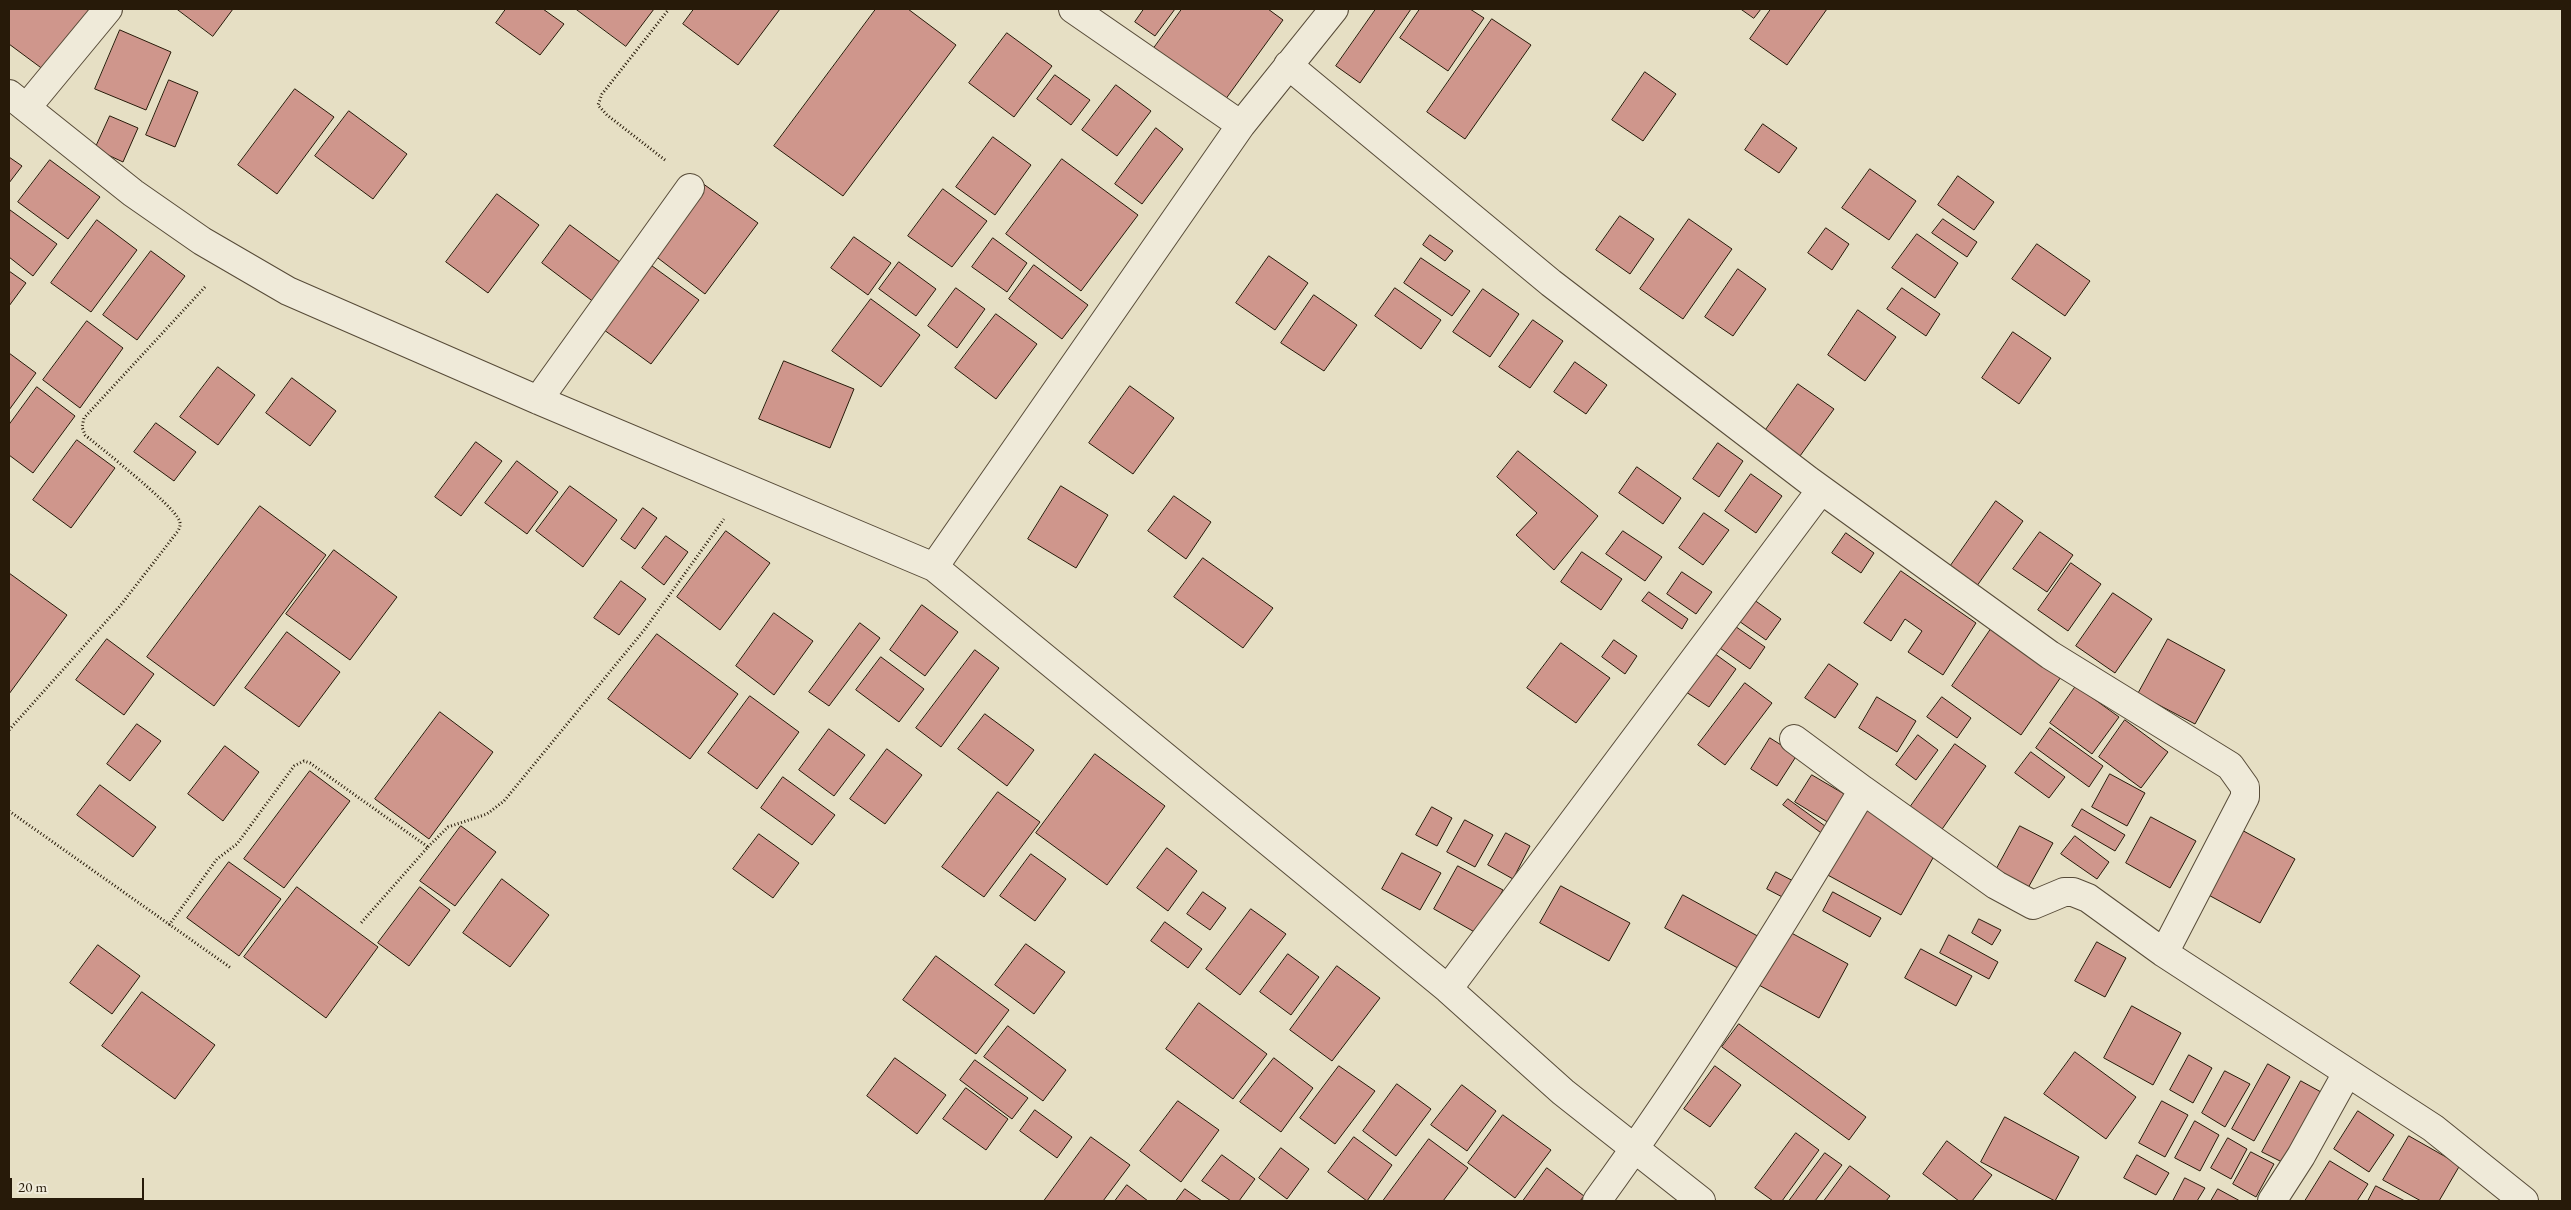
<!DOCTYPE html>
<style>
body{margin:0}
#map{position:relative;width:2571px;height:1210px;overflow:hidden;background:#e6dfc4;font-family:"EB Garamond",serif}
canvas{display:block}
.frame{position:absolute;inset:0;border:10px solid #271a09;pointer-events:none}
.scale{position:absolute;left:10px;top:1178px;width:134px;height:22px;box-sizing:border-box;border:2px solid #271a09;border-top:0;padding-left:6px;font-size:15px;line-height:18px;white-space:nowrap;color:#271a09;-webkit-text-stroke:4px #efead9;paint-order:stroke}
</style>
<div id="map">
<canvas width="2571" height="1210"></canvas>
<div class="frame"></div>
<div class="scale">20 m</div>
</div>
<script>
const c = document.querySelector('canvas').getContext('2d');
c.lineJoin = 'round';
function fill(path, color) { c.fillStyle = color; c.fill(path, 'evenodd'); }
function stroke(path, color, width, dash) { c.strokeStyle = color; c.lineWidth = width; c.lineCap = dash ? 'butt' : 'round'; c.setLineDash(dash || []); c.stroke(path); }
const building = new Path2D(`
 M9 9H90L44 70 9 44Z
 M177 9H233L213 36Z
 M506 9H543L564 24 540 55 496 23Z
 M576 9H654L626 46Z
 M694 9H780L738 65 683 24Z
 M876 9H908L956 45 843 196 774 146Z
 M1144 9H1175L1155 36 1135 22Z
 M1182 9H1268L1283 20 1225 100 1154 48Z
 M1376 9H1411L1360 83 1336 66Z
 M1420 9H1470L1484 18 1448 71 1400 38Z
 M1741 9H1761L1754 18Z
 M1771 9H1827L1787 65 1750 39Z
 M1492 19 1531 45 1465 139 1427 112Z
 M120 30 171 52 146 110 95 89Z
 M1007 33 1052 66 1014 117 969 83Z
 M1645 72 1676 94 1643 141 1612 120Z
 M1055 75 1090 100 1071 125 1037 99Z
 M169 80 198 92 175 147 146 135Z
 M1116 85 1151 111 1117 156 1082 130Z
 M295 89 334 117 277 194 238 165Z
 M349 111 407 154 373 199 315 156Z
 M110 116 138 128 123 162 95 149Z
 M1763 124 1797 148 1779 173 1745 150Z
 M1156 128 1183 149 1142 204 1115 184Z
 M993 137 1031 165 995 215 956 187Z
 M9 157 22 166 9 183Z
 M1062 159 1138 215 1081 291 1006 234Z
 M50 160 100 197 68 239 18 202Z
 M1870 169 1916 201 1889 240 1842 208Z
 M1958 176 1994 202 1974 230 1938 205Z
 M702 183 758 223 705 294 650 252Z
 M943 189 987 221 952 267 908 236Z
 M497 194 539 225 488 293 446 262Z
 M10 210 57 244 33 276 9 257Z
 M1620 216 1654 239 1630 274 1596 250Z
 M1689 219 1732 249 1683 319 1640 289Z
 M1943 219 1977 242 1967 257 1932 233Z
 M97 220 137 250 91 312 51 283Z
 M570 225 628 268 599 306 542 263Z
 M1826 228 1849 244 1832 270 1808 253Z
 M1917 234 1958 263 1935 298 1892 268Z
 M1430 235 1453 251 1445 261 1423 245Z
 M854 237 891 263 868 295 831 268Z
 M993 238 1027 263 1007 292 972 267Z
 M2037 244 2090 281 2065 316 2012 279Z
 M151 251 185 276 137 340 103 315Z
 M1269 256 1308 283 1275 330 1236 303Z
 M1421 258 1470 291 1452 316 1404 283Z
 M899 262 936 289 916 316 879 289Z
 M648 263 699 300 651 364 600 327Z
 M1034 265 1088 305 1062 339 1009 299Z
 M1738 269 1766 289 1733 336 1705 317Z
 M9 271 26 283 9 306Z
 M956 288 985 309 957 348 928 326Z
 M1395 288 1441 320 1421 349 1375 316Z
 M1902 288 1940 314 1926 336 1887 309Z
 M1483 289 1519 314 1490 357 1453 332Z
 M1314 295 1357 325 1324 371 1281 343Z
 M871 299 920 335 881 387 832 351Z
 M1858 310 1896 337 1865 381 1828 355Z
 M996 314 1037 344 996 399 955 368Z
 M1533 320 1563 341 1530 388 1499 367Z
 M87 321 123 348 80 408 43 380Z
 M2013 332 2051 358 2019 404 1982 378Z
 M9 353 36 373 9 410Z
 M784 361 854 389 830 448 759 419Z
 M1575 362 1607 385 1586 414 1554 392Z
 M218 367 255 395 218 445 180 417Z
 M292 378 336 411 310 446 266 413Z
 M1798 384 1834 409 1800 456 1765 431Z
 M1130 386 1174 418 1133 474 1089 443Z
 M37 387 75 416 33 473 9 455V425Z
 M156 423 196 452 174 481 134 452Z
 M77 440 115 468 71 528 33 500Z
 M476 442 502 461 461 516 435 497Z
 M1718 443 1743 461 1719 497 1693 479Z
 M1518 451 1598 516 1554 570 1516 535 1537 513 1497 477Z
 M517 461 558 492 527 534 485 503Z
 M1637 467 1681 498 1663 524 1619 493Z
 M1751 474 1782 496 1756 533 1725 511Z
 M570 486 617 520 583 567 536 531Z
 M1061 486 1108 515 1076 568 1028 539Z
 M1174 496 1211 522 1186 559 1148 531Z
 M1996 501 2023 521 1974 590 1947 571Z
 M260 506 326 555 214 706 147 657Z
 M643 508 657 518 635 549 621 539Z
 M1704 513 1729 530 1703 565 1679 548Z
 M726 531 770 563 720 630 677 597Z
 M1623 531 1662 557 1645 581 1606 554Z
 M2040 532 2073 555 2047 592 2013 569Z
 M1846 533 1874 553 1861 573 1832 553Z
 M666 536 688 552 664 585 642 568Z
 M334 550 397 597 350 660 286 614Z
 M1582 552 1622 579 1601 610 1561 582Z
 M1203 558 1273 608 1243 648 1174 597Z
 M2071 563 2101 584 2068 631 2038 610Z
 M1901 571 1976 623 1943 675 1908 652 1922 631 1905 619 1891 641 1864 623Z
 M1682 572 1712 592 1696 614 1667 594Z
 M9 573 67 615 9 694Z
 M621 581 646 599 619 635 594 618Z
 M1649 592 1688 619 1682 629 1642 601Z
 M2113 593 2152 619 2115 673 2076 646Z
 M1750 597 1781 619 1766 640 1736 619Z
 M922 605 958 632 925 676 890 650Z
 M774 613 813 641 774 695 736 666Z
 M1729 622 1765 647 1750 669 1714 644Z
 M860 623 880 638 829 706 809 692Z
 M1993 626 2063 674 2021 735 1952 686Z
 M287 632 340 672 299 727 245 688Z
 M657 634 738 694 690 759 608 699Z
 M107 639 154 674 124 715 76 680Z
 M2168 639 2225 670 2195 724 2138 694Z
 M1614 640 1637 656 1625 674 1602 657Z
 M1561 643 1610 678 1576 723 1527 688Z
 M975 650 999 668 941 747 916 728Z
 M1711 651 1736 669 1709 707 1683 690Z
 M881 657 924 689 899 722 856 690Z
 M1829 664 1858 684 1835 718 1805 698Z
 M1745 683 1772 703 1725 765 1698 745Z
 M2076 686 2119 717 2092 754 2050 723Z
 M750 696 799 732 757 789 708 753Z
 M1877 697 1916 721 1897 752 1859 728Z
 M1942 697 1971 718 1957 738 1927 717Z
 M440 712 493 752 429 839 375 799Z
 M985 714 1034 750 1007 786 958 749Z
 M2125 720 2168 752 2141 788 2099 757Z
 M137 724 161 741 130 781 107 764Z
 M2050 728 2103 766 2089 787 2036 748Z
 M829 729 865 755 834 796 799 770Z
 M1918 735 1938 750 1916 780 1896 765Z
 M1770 738 1797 755 1777 786 1751 769Z
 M1955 744 1986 766 1938 835 1906 813Z
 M225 746 259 772 223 821 188 794Z
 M887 749 922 775 885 824 850 799Z
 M2031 752 2065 777 2049 798 2015 773Z
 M1095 754 1165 806 1107 885 1036 833Z
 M310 771 350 801 284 888 244 859Z
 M2110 774 2145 793 2127 826 2092 807Z
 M1812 775 1851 798 1834 826 1795 802Z
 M783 777 835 815 812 845 761 808Z
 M100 785 156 827 133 857 77 815Z
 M998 792 1040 822 984 897 942 867Z
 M1788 799 1829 829 1824 835 1783 805Z
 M1860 806 1938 849 1901 915 1824 873Z
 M1432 807 1452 818 1437 846 1416 835Z
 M2082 809 2125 835 2115 851 2072 826Z
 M2151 817 2196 841 2170 888 2126 863Z
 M1465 820 1493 835 1475 867 1447 852Z
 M461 826 496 852 455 906 420 881Z
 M2020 826 2053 843 2028 888 1996 870Z
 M2238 828 2295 859 2260 923 2203 892Z
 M1506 833 1530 846 1513 879 1488 865Z
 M759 834 799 863 773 898 733 869Z
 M2075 836 2109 862 2097 879 2061 854Z
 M1167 848 1197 871 1168 911 1137 888Z
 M1402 853 1441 873 1420 910 1382 889Z
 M1031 854 1066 879 1035 921 1000 896Z
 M229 862 281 899 239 956 187 918Z
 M1458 866 1503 890 1478 934 1434 909Z
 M1776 872 1799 884 1790 901 1767 889Z
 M502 879 549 915 510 967 463 933Z
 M1561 886 1630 923 1609 961 1540 923Z
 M297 887 378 947 326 1018 244 957Z
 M420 887 450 910 409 966 378 943Z
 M1203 892 1226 908 1210 930 1187 914Z
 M1833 892 1881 918 1870 937 1823 911Z
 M1683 895 1763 939 1745 972 1665 928Z
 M1251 909 1286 934 1240 995 1206 969Z
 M1979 919 2001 930 1992 945 1972 933Z
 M1165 922 1202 949 1188 968 1151 941Z
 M1786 930 1848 964 1819 1018 1757 984Z
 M1949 935 1998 962 1989 979 1940 953Z
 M2097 942 2126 958 2105 997 2075 981Z
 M1026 944 1065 972 1034 1014 995 985Z
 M98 945 140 976 112 1014 70 983Z
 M1921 949 1972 976 1956 1006 1905 978Z
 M1288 954 1319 977 1291 1015 1260 992Z
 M936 956 1009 1010 976 1054 903 1000Z
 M1337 966 1380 998 1332 1061 1290 1030Z
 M142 992 215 1045 175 1099 102 1046Z
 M1199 1003 1267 1054 1233 1099 1166 1049Z
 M2132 1006 2181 1033 2153 1085 2104 1058Z
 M1739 1024 1866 1117 1849 1140 1722 1047Z
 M1008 1026 1066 1070 1043 1101 984 1057Z
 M2075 1052 2136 1097 2106 1139 2044 1094Z
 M2189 1055 2212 1068 2193 1103 2170 1090Z
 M895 1058 946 1095 917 1134 867 1096Z
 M1274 1058 1313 1088 1281 1132 1240 1102Z
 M975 1060 1028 1098 1012 1119 960 1080Z
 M2268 1064 2290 1077 2254 1141 2232 1129Z
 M1339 1066 1375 1091 1335 1144 1300 1118Z
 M1715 1066 1741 1085 1710 1127 1684 1109Z
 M2225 1071 2250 1084 2225 1127 2202 1113Z
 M2301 1081 2321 1092 2282 1162 2262 1152Z
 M1397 1084 1431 1109 1396 1156 1363 1131Z
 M1462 1085 1496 1111 1467 1151 1431 1125Z
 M966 1088 1008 1119 986 1150 943 1119Z
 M1178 1101 1219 1130 1181 1182 1140 1151Z
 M2162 1101 2188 1115 2165 1157 2139 1143Z
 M1035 1110 1072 1137 1057 1158 1020 1131Z
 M2358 1111 2394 1135 2369 1172 2334 1149Z
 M1503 1115 1551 1150 1515 1198 1468 1163Z
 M2005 1117 2079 1157 2055 1201 1981 1162Z
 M2195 1121 2219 1135 2200 1171 2175 1158Z
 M1796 1133 1819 1150 1782 1201H1773L1755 1188Z
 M2409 1136 2460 1165 2439 1201H2421L2383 1180Z
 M1091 1137 1130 1165 1103 1201H1044Z
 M1354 1137 1392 1165 1367 1201 1328 1172Z
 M2228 1138 2247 1149 2231 1179 2211 1168Z
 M1429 1139 1468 1168 1443 1201H1383Z
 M1947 1141 1992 1175 1972 1201H1959L1923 1174Z
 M1281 1148 1309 1169 1287 1199 1259 1178Z
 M2251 1152 2274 1164 2256 1197 2233 1184Z
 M1825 1153 1842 1165 1815 1201H1789Z
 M1222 1155 1255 1179 1239 1201H1231L1202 1181Z
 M2137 1155 2169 1173 2156 1195 2124 1178Z
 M2330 1161 2368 1184 2357 1201H2305Z
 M1850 1166 1890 1196 1886 1201H1824Z
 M1547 1168 1584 1196 1580 1201H1523Z
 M2185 1178 2205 1188 2197 1201H2173Z
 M1127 1185 1148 1201H1115Z
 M2376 1186 2405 1201H2368Z
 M1185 1189 1202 1201H1176Z
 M2218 1189 2240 1201H2211Z`);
const path = new Path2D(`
 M665 160 607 115 598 105 602 94 669 9
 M9 730 120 606 178 531C180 527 181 524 179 520 173 505 101 448 85 435L82 427 84 418 205 287
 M9 811 231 968
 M428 847 448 827 487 814 504 801 645 629 724 519
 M169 925 217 859 237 844 294 766 304 761 310 763 428 847 361 923`);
const street = new Path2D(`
 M1073 9 1241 125
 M1288 65 1551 283 1808 480 2050 655 2230 766 2245 787V797L2164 953
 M9 94 133 193 202 241 288 291 538 400 934 567 1448 989 1563 1092 1701 1201
 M27 107 108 9
 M538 400 690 188
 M934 567 1241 125 1334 9
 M1794 739 1863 790
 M1448 989 1821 490
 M1597 1201C1693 1069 1779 930 1863 790L1996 885 2033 905 2064 892H2073L2088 898 2164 953 2433 1128 2524 1201
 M2272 1201 2301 1156 2347 1073`);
fill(building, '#cf968c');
stroke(building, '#271a09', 1);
stroke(street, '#574b38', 30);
stroke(path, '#271a09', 3, [1, 2.5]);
stroke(street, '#efead9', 28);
</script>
